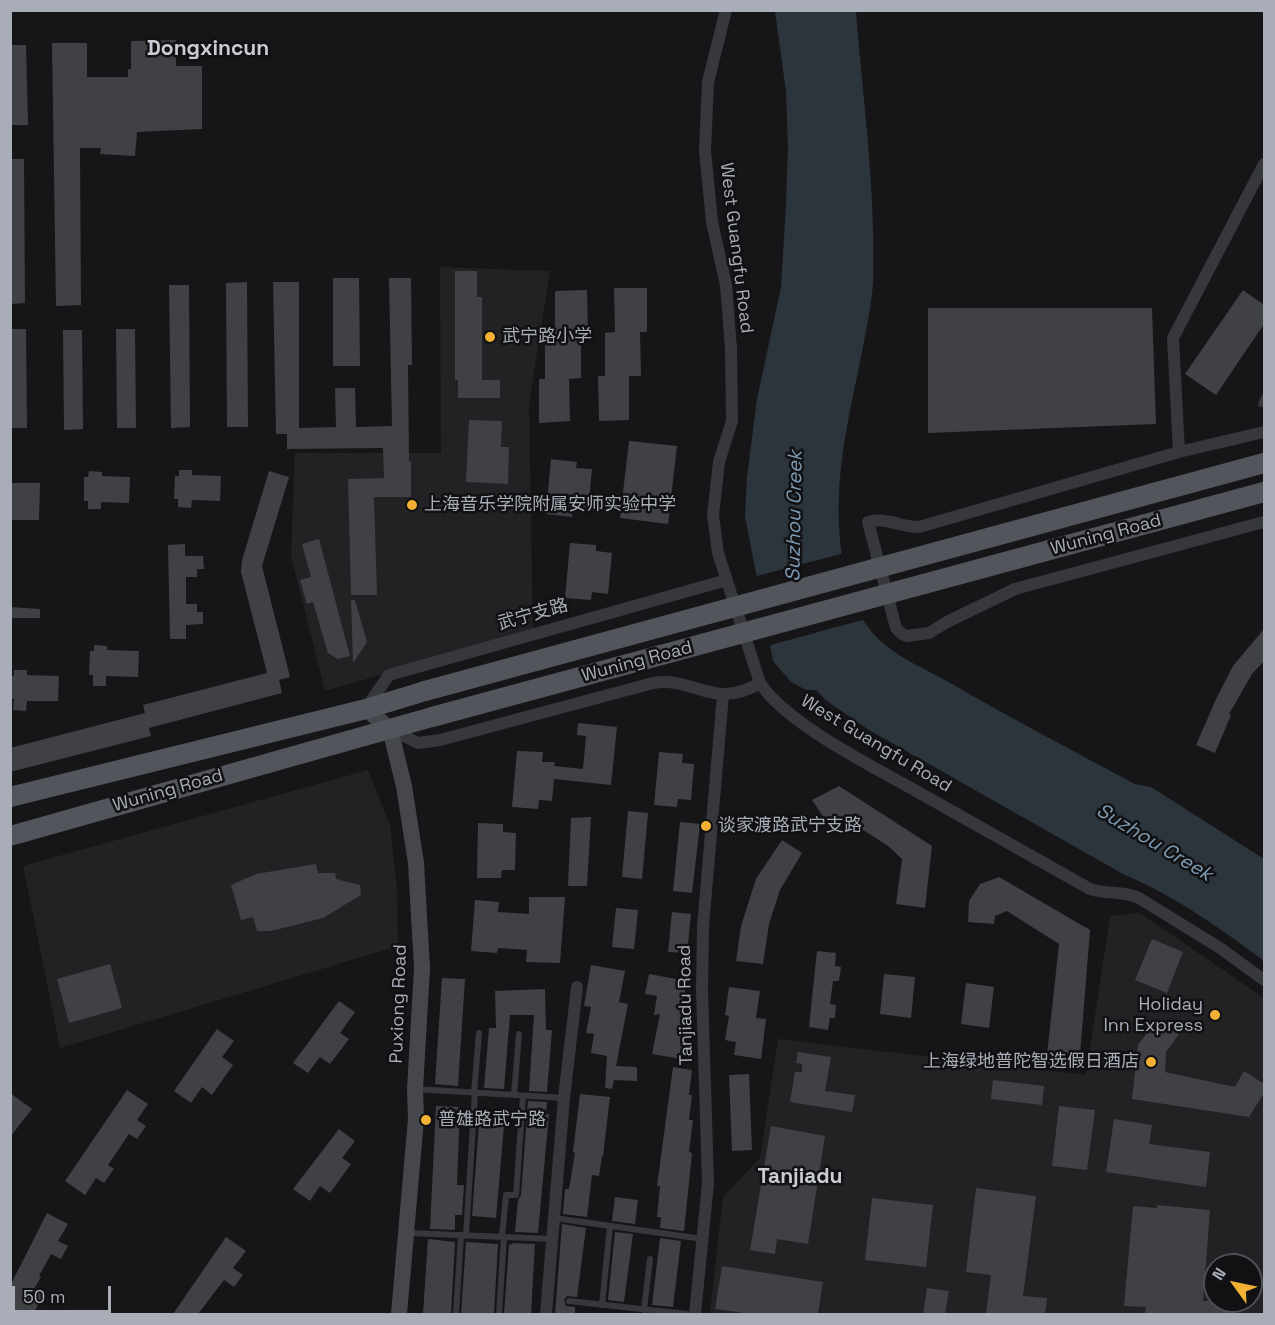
<!DOCTYPE html>
<meta charset="utf-8">
<style>
body{margin:0}
#map{position:relative;width:1275px;height:1325px;overflow:hidden;background:#161618;font-family:"Space Grotesk",sans-serif}
canvas{display:block}
.frame{position:absolute;inset:0;border:12px solid #a8adb8;pointer-events:none}
.north{position:absolute;left:1203px;top:1253px;width:60px;height:60px;box-sizing:border-box;background:#111113;border:2px solid #4d4f55;border-radius:50%;rotate:303deg;font-size:16px;font-weight:700;line-height:24px;text-align:center;color:#a8adb8}
.north::after{content:'';display:block;margin:auto;width:21px;height:27px;background:#f2b134;clip-path:polygon(50% 0,100% 100%,50% 72%,0 100%)}
.scale{position:absolute;left:12px;top:1286px;width:99px;height:27px;box-sizing:border-box;border:3px solid #a8adb8;border-top:0;padding-left:8px;font-size:18px;line-height:21px;white-space:nowrap;color:#a8adb8;-webkit-text-stroke:4px #111113;paint-order:stroke}
</style>
<div id="map">
<canvas width="1275" height="1325"></canvas>
<div class="frame"></div>
<div class="north">N</div>
<div class="scale">50 m</div>
</div>
<script>
const c = document.querySelector('canvas').getContext('2d');
c.lineJoin = 'round';
function fill(path, color) { c.fillStyle = color; c.fill(path, 'evenodd'); }
function stroke(path, color, width, dash) { c.strokeStyle = color; c.lineWidth = width; c.lineCap = dash ? 'butt' : 'round'; c.setLineDash(dash || []); c.stroke(path); }
function drawText(font, color, halo, rows, align = 'center') {
  c.font = font + ' "Space Grotesk","Noto Sans SC",sans-serif'; c.lineWidth = 5; c.setLineDash([]); c.textBaseline = 'middle'; c.strokeStyle = halo; c.fillStyle = color; for (const [text, x, y, turn = 0] of rows) {
    c.save(); c.translate(x, y); c.rotate((+turn || 0) * Math.PI / 180); c.textAlign = isNaN(turn) ? turn : align; if (halo) c.strokeText(text, 0, 0); c.fillText(text, 0, 0); c.restore();
  }
}
const built = new Path2D(`
 M440 267 550 271 529 404 533 631 325 691 291 556 295 453H441Z
 M368 770 390 825 397 889 398 946 60 1048 23 866Z
 M1140 913 1264 998V1314H710L723 1197 760 1158 778 1039 1086 1075 1110 916ZM1215 1265H1251V1301H1215Z`);
const water = new Path2D(`
 M775 11H856C863 101 876 192 873 283 871 310 865 335 860 362 846 429 831 493 843 562 847 584 854 609 868 627 886 652 919 666 945 680 1007 716 1071 750 1135 784L1151 787 1264 859V961C1220 928 1175 896 1123 874L869 730 827 701 816 690H806L791 682 773 661 745 516 747 477 757 399 781 287 786 205 788 145 786 91Z`);
const pier = new Path2D(`
 M845 553 849 579 855 598 866 619 767 646 753 577Z`);
const building = new Path2D(`
 M176 40V66H202V129L137 132 135 156 100 154 101 148H80L81 305 56 306 52 43H87V77H128V69H131V41Z
 M10 45H26L28 125H10Z
 M10 159H24L25 303 10 304Z
 M455 271H477V297H482V380H500V398H458V380H455Z
 M333 278H359L360 366H333Z
 M389 278H411L412 365H408L409 462H411V497H374L377 595H351L348 479 384 478 383 448 287 449V434H276L273 282H299V428L336 427 335 388H355L356 427 392 426Z
 M247 282 248 427H227L226 283Z
 M169 285H189L190 427 171 428Z
 M614 288H647V332H640L641 376H629V420L599 421 598 376H605V333L615 332Z
 M587 290 588 334 581 335V378L569 379 570 421 539 423V379H545V335H555V291Z
 M1243 290 1264 305V324L1216 395 1185 374Z
 M928 308H1152L1156 424 928 433Z
 M10 329H26L27 428H10Z
 M116 329H135L136 428H117Z
 M63 330H82L83 429 64 430Z
 M469 420 502 421 501 447H509L508 484 466 482Z
 M629 441 677 446 668 524 620 518Z
 M551 459 577 462 576 468 592 469 588 511 572 509V517L546 514Z
 M179 470H192V475L221 476 220 501 192 500 191 508 178 507V499H174L175 476H179Z
 M89 471 102 472V476L130 477 129 503 101 502V509H88V501H84V477H88Z
 M269 471 289 477 262 566 290 677 279 680 282 693 149 728 151 736 10 772V748L145 713 143 705 267 673 241 572 242 560Z
 M10 483H40L39 520H10Z
 M319 539 350 656 338 659 328 653 313 602 307 604 300 580 311 577 302 544Z
 M570 543 596 545V551L612 553 608 594 592 592 591 600 565 598Z
 M185 544V556H203L204 569H197V577H186V604H197V612H203V624L186 625V639H170L168 545Z
 M351 600H355L367 642 353 663Z
 M10 607 40 609V618H10Z
 M1264 629V661L1252 674 1229 714 1231 715 1215 753 1196 745 1217 697 1233 666Z
 M94 645 107 646V650L139 651 138 677 106 676V686H93V675H89L90 651H94Z
 M14 670H27V675L59 676 58 701H27L26 711 13 710 14 699H10V676H14Z
 M578 723 617 727 611 785 554 779 552 801 539 800 538 809 512 807 517 751 543 752 542 762H555L554 766 583 769 586 736 577 735Z
 M659 752 683 754 682 763 694 764 691 800 678 799 677 807 654 805Z
 M839 786 932 846 925 908 896 904 902 859 888 846 854 824 838 819 829 825 812 800Z
 M628 811 648 813 642 879 622 877Z
 M591 817 587 886H568L571 818Z
 M680 822 700 824 692 893 673 891Z
 M478 823 503 824V832L516 833 515 870H502L501 878H477Z
 M782 840 802 853 780 890 769 924 763 964 736 961 741 926 756 879Z
 M316 864 318 873H335L336 879 360 885 361 895 323 918 271 931H257L253 917 241 920 231 885 256 874Z
 M999 877 1090 930 1079 1068 1046 1064 1059 944 1007 911 995 916 994 924 968 922 969 901 980 884Z
 M529 897H565L560 963 526 962 527 950 498 948 497 953 471 951 475 900 499 902 498 912 529 914Z
 M616 908 638 910 634 949 612 947Z
 M672 912 691 914 687 953 668 952Z
 M1152 939 1183 952 1167 993 1135 980Z
 M817 951 836 953 835 966 841 967 839 981H833L830 1004 836 1005 835 1018H830L828 1030 809 1027Z
 M110 964 122 1008 69 1023 57 979Z
 M591 965 625 971 619 1002 628 1004 616 1066 637 1067V1081L614 1080 612 1089 605 1088 607 1056 591 1053 594 1034 586 1033 591 1007 584 1006Z
 M649 974 687 981 680 1019H689L681 1059 652 1054 660 1014 654 1015 657 996 645 994Z
 M884 974 915 977 911 1018 880 1014Z
 M442 978 465 979 458 1086 435 1084Z
 M966 983 994 987 989 1028 961 1024Z
 M729 987 760 991 756 1018 766 1019 761 1059 734 1055 736 1042 725 1040 729 1016 725 1015Z
 M545 989 546 1030H552L547 1092 529 1091 534 1015H510L504 1089 484 1088 489 1028H496L495 991Z
 M339 1001 355 1012 340 1033 349 1039 330 1064 320 1057 308 1073 293 1063Z
 M1156 1021 1179 1034 1166 1052 1165 1072 1235 1087 1244 1071 1264 1084V1093L1249 1117 1132 1099 1138 1045Z
 M217 1029 234 1041 222 1057 233 1065 212 1095 202 1087 191 1103 174 1091Z
 M798 1052 831 1057 825 1091 855 1095 852 1112 790 1102 795 1072H802V1064L796 1063Z
 M673 1067 692 1070 689 1095H692L689 1120H693L689 1152 692 1153 684 1231 660 1228 661 1217H657L660 1186H657Z
 M749 1074 752 1150 732 1151 729 1075Z
 M993 1080 1044 1086 1042 1105 991 1099Z
 M127 1090 148 1104 137 1120 146 1126 137 1139 129 1134 108 1165 114 1169 104 1183 96 1178 85 1195 65 1181Z
 M10 1093 32 1109 10 1137Z
 M580 1094 610 1097 603 1156H602L599 1176 592 1175 587 1217 563 1214 565 1189H569L575 1153 573 1152Z
 M528 1101 547 1102 546 1114H549L538 1233 515 1232 518 1200 521 1195Z
 M436 1106 460 1107 457 1185H464L462 1215H455V1230L430 1229Z
 M1059 1106 1095 1110 1087 1170 1052 1166Z
 M480 1111 505 1114 496 1218 472 1216Z
 M1114 1119 1152 1125 1149 1144 1210 1152 1206 1187 1106 1172Z
 M771 1126 825 1136 808 1244 777 1239 775 1254 750 1250Z
 M339 1129 355 1141 342 1158 351 1164 330 1193 320 1186 310 1201 293 1189Z
 M976 1188 1036 1196 1023 1296 1047 1298 1045 1314H986L991 1275 966 1272Z
 M615 1197 638 1200 635 1224 612 1221Z
 M872 1198 933 1205 926 1267 865 1260Z
 M1157 1205 1210 1210 1203 1301H1230L1229 1314H1158L1145 1313 1146 1307 1124 1306 1133 1206 1157 1208Z
 M47 1213 68 1224 58 1241 68 1246 61 1259 51 1254 39 1276 41 1277 34 1289 44 1294 33 1314H10V1286Z
 M562 1224 586 1228 577 1297 567 1296 564 1300 566 1306 575 1307V1314H555Z
 M615 1232 633 1234 624 1302 608 1300Z
 M226 1237 246 1251 233 1268 243 1275 234 1287 224 1280 198 1314H173Z
 M660 1238 681 1241 673 1307 652 1305Z
 M428 1239 455 1242 451 1314H423Z
 M466 1242 498 1244 494 1314H461Z
 M514 1243 535 1244 531 1314H504L509 1245Z
 M722 1266 823 1282 818 1314H752L715 1309Z
 M927 1288 949 1291 945 1314H923Z`);
const service = new Path2D(`
 M1261 404 1264 398
 M415 1089 564 1098
 M474 1093 479 1033
 M514 1095 519 1034
 M554 1218 703 1239
 M409 1233 552 1239
 M466 1235 475 1093
 M502 1237 506 1195H516L523 1096
 M569 1301 687 1314
 M602 1305 610 1226
 M644 1310 650 1259
 M456 1314 461 1235
 M499 1314 504 1237`);
const minor = new Path2D(`
 M726 10 708 82 705 150 712 222 726 285 731 348 732 421 719 462 713 515 718 553 760 683C785 722 868 764 909 787 970 821 1030 855 1090 889 1106 895 1123 890 1139 898L1220 948 1264 980
 M1264 432 1179 452 919 527C900 527 886 517 868 522L896 628 902 634 907 636 929 633 947 622 1015 589 1264 522
 M1179 452 1173 338 1264 164
 M366 708 389 675 727 580
 M390 729 418 743 440 740 653 683C695 676 713 711 760 683
 M546 1314 564 1098 577 987
 M695 1314 708 1183 702 991 703 926 723 695`);
const secondary = new Path2D(`
 M366 709 390 729 404 786 416 863 422 968 415 1089 416 1119 399 1314`);
const primary = new Path2D(`
 M10 797 366 709 425 691
 M10 836 432 717`);
const primaryBridge = new Path2D(`
 M425 691 1264 463
 M432 717 1264 492`);
const markers = [
 [490,337,6,"#f2b134"],
 [412,505,6,"#f2b134"],
 [706,826,6,"#f2b134"],
 [1215,1015,6,"#f2b134"],
 [1151,1062,6,"#f2b134"],
 [426,1120,6,"#f2b134"]
];
const streetNames = [
 ["West Guangfu Road",736,248,83],
 ["Wuning Road",1106,535,-15],
 ["武宁支路",533,615,-16],
 ["Wuning Road",637,662,-15],
 ["West Guangfu Road",876,744,31],
 ["Wuning Road",168,791,-16],
 ["Puxiong Road",399,1004,-88],
 ["Tanjiadu Road",686,1005,-91]
];
const poiNames = [
 ["武宁路小学",502,337],
 ["上海音乐学院附属安师实验中学",424,505],
 ["谈家渡路武宁支路",718,826],
 ["Holiday",1203,1005,"right"],
 ["Inn Express",1203,1026,"right"],
 ["上海绿地普陀智选假日酒店",1139,1062,"right"],
 ["普雄路武宁路",438,1120]
];
const waterNames = [
 ["Suzhou Creek",795,516,-89],
 ["Suzhou Creek",1154,843,31]
];
const quarterNames = [
 ["Dongxincun",208,49],
 ["Tanjiadu",800,1177]
];
fill(built, '#222225');
fill(water, '#2c353c');
fill(pier, '#161618');
fill(building, '#404145');
stroke(service, '#37383d', 6);
stroke(minor, '#37383d', 12);
stroke(secondary, '#45474d', 16);
stroke(primary, '#53555c', 20);
stroke(primaryBridge, '#53555c', 20);
for (const [x, y, r, color] of markers) { const dot = new Path2D(); dot.arc(x, y, r, 0, 2 * Math.PI); c.fillStyle = color; c.fill(dot); stroke(dot, '#111113', 2); }
drawText('18px', '#a8adb8', '#111113', streetNames);
drawText('18px', '#a8adb8', '#111113', poiNames, 'left');
drawText('italic 20px', '#7f9bb3', '#111113', waterNames);
drawText('bold 21px', '#c9ccd4', '#111113', quarterNames);
</script>
